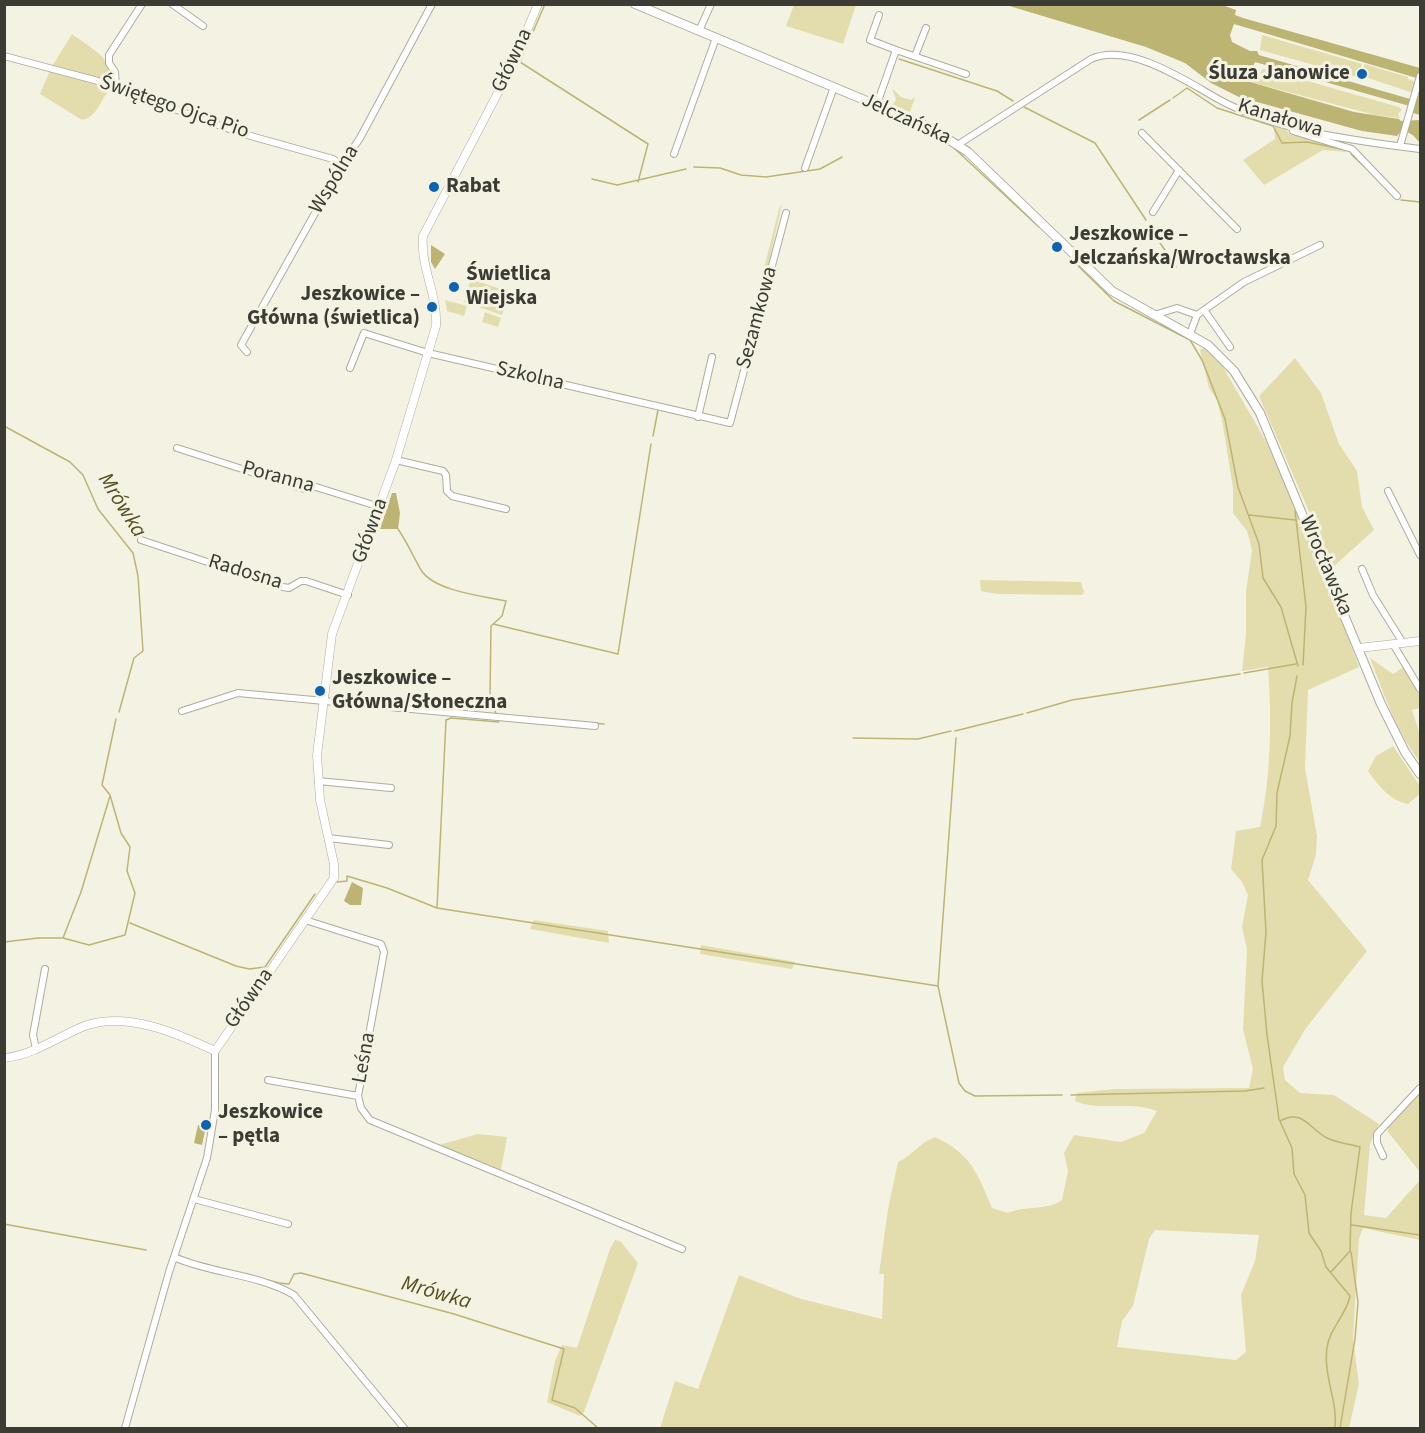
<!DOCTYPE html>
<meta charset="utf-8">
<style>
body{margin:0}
#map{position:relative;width:1425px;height:1433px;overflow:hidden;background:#f4f3e3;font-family:"Source Sans 3",sans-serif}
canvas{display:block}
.frame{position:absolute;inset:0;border:6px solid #3c3c35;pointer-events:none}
</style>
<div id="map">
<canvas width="1425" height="1433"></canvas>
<div class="frame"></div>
</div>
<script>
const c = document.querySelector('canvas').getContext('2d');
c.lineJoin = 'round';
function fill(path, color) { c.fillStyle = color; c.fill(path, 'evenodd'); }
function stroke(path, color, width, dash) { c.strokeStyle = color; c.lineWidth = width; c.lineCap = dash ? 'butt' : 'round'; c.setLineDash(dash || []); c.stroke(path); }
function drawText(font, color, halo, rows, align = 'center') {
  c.font = font + ' "Source Sans 3",sans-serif'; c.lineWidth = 6; c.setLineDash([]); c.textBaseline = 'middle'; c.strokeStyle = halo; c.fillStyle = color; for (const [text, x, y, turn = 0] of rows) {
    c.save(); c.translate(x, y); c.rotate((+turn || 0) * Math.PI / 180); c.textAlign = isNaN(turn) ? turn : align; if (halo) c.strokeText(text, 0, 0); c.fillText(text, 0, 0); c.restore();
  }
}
const green = new Path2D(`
 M794 5H856L843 44 786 26Z
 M72 34C85 44 117 61 113 81 112 88 105 95 102 101 97 110 92 118 82 120L40 94 51 68Z
 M1262 35 1362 64 1357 77 1260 50Z
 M1364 64 1408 77V79L1416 82 1413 93 1365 77Z
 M1249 68 1252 69V73L1260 75 1262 69H1265L1399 107 1402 110 1398 114 1400 118 1375 115 1250 82 1245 76Z
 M892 88 901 97 911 100 915 97 910 112 892 105 896 100Z
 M1281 125 1291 135 1316 138 1347 149 1345 152 1323 150 1264 185 1243 160 1275 139 1274 127Z
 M782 204 767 270 764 269 779 209Z
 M471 279 510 292 502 315 464 302Z
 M445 300 467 306 464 316 447 311Z
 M485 312 501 318 498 327 482 322Z
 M1204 348 1223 367 1271 450 1352 642 1350 643 1359 667 1308 690 1305 768 1317 836 1316 855 1308 880 1367 951 1306 1028 1283 1067 1285 1080 1300 1093 1334 1095 1379 1124 1370 1144 1364 1215 1386 1218 1420 1180V1240L1363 1228 1359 1239 1353 1339 1359 1384 1349 1428H660L675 1381 698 1389 739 1275 801 1299 882 1319 884 1274H879L888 1209 898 1162C914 1154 918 1144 935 1137 971 1154 977 1172 992 1208L1008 1213C1025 1205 1048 1211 1062 1200L1068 1171 1064 1153 1074 1135 1121 1142 1144 1133 1157 1111C1131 1100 1101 1112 1075 1101L1077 1093 1115 1089 1249 1088 1253 1069 1243 1029 1247 949 1242 927 1248 895 1242 882 1231 869 1236 831 1260 827C1271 775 1272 720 1268 667L1242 671 1246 634V591L1252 550 1247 531 1233 513V488L1222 420 1217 400 1209 388 1200 350ZM1155 1230 1259 1235 1255 1261 1241 1295 1246 1352 1236 1360 1117 1347 1122 1321 1133 1306 1149 1239Z
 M1295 358 1321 393 1339 444 1357 471 1362 507 1374 530 1333 567 1259 396Z
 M980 580 1081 582 1084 592 1082 595 997 594 981 591Z
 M1370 658 1393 674 1404 667 1419 694 1420 708 1412 710 1420 735V762C1396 731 1384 694 1370 658Z
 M1393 746 1420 786V794L1408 804C1389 800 1378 785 1368 771L1376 756Z
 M534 920 608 931 609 943 530 929Z
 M701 945 795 962 792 969 700 954Z
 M1420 1092V1172L1388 1132V1124Z
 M478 1134 507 1137 501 1170 439 1145Z
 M615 1240 620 1241 638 1263 584 1412 580 1416 547 1402 555 1361 562 1345 577 1348 610 1249Z`);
const water = new Path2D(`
 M1006 5H1222L1236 10 1235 15 1243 18 1420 68V79L1234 24 1230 35 1232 42 1250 51H1257L1259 55 1410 99 1415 100 1420 94V115L1413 113V107L1255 62 1252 69 1249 68 1245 73 1250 82 1354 112 1399 119 1401 121 1420 120V143C1415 138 1413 132 1401 131L1397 136 1362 131 1239 97 1211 83 1185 63 1146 47Z
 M431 245 445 254 435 269 431 262Z
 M392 493H396L400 513 398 529H380Z
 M352 882 363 888 361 905H350L344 901Z
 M198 1125 206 1127 202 1145 194 1143Z`);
const stream = new Path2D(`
 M545 4 520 62 648 144 638 182
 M899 59 997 91 1013 101
 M1173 98 1187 88 1217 108 1273 126 1282 143 1307 142 1341 149
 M1024 107 1095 143 1146 220
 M891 118 915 128
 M1139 120 1170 100
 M923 132 944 141
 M955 149 1039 227
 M1351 154 1370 172
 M694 167 720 168 741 175 766 177 820 169 842 157
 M592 179 617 185 686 169
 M1401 200 1420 202
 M1149 227 1169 256
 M1071 259 1114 301 1190 340 1202 360 1225 419 1238 487 1259 544 1263 578 1281 607 1298 666
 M1171 260 1176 267
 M4 426 70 462 83 475 98 509 133 553 138 576 143 651 134 658 119 712
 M653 436 658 410
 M1295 511 1306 607 1303 665
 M1249 515 1295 520
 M398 529C407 542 413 556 421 570 434 591 482 596 506 601L502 616 491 626 490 694 496 714
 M493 624 618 654 651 444
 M1244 673 1296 664
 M1297 676 1292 703 1290 736 1277 793 1276 826 1262 860 1266 932 1262 981 1267 1035 1279 1119 1292 1148 1294 1174 1305 1195 1309 1233 1321 1251 1326 1267 1350 1296C1346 1316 1329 1329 1327 1348 1323 1376 1338 1401 1335 1428
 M1027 713 1072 700 1240 674
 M540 718 604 724
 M955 731 1023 714
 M853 738 918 739 951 731
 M337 882 347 881V876L387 888 437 908 938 986 959 1083 965 1091 975 1096 1062 1095
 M437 908 446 720 451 718 499 722
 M130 923 236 966 249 969 265 967 315 894
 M63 938 81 892 110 796
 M4 942 38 938H63L89 945 125 935 135 893 127 871 130 847 121 833 110 795 102 785 116 719
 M938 986 956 738
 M1071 1095 1245 1091 1264 1088
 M1280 1121C1303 1108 1309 1129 1327 1138 1337 1143 1350 1144 1360 1147L1351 1213 1350 1251 1331 1272
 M4 1224 146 1250
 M1352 1225 1420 1235
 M200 1263 279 1283 289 1284 294 1274 301 1273 454 1314 564 1349 552 1400 575 1408 598 1428
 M1340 1428 1355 1339 1358 1302 1351 1252`);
const minor = new Path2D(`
 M172 4 203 26
 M879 15 870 40 896 50
 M699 31 711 4
 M4 56 98 81 240 133 333 159 342 165
 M915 56 926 28
 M116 87 115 72 109 63V55L142 4
 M877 104 896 50 966 74
 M1292 125 1293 131 1352 149 1397 196
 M1142 133 1237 229
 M959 144 1091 59C1129 42 1186 81 1218 99 1276 131 1355 141 1420 149
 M1400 146 1420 76
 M674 154 716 38
 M805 168 834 87
 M1153 212 1179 170
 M1204 310 1230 347
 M1154 315 1177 308 1197 315
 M1190 334 1197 315 1244 282 1320 245
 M247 352 241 345 342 165 360 138 432 4
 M350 368 364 333 428 353 730 423 786 213
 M698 417 712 357
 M177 448 304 489 316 487 380 507
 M396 460 443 471 446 475 447 491 452 496 506 509
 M1388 491 1420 555
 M141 540 283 587 289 588 301 581H306L348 595
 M1362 569 1373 595 1403 643
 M1393 644 1420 689
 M182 711 238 693 595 726
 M318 781 391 788
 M328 838 389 845
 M305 920 381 944 384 952 358 1096 361 1108 370 1120 682 1249
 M36 1049 33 1035 45 969
 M268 1080 358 1096
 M1383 1156 1377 1143V1134L1420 1088
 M194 1199 288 1224
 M174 1257C212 1274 259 1274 294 1295L404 1428
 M125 1428 169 1272 207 1158 215 1110V1051`);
const tertiary = new Path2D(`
 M1359 648 1420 641
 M4 1058C33 1055 56 1038 82 1027 124 1010 177 1033 215 1051L334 878V864L320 800 317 755 332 634 395 463 436 326C438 295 420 267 423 236L513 64 538 4`);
const secondary = new Path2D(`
 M635 4 929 127 968 152 1112 291 1208 345 1234 371 1260 413 1381 704 1405 752 1420 774`);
const markers = [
 [1362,74,6,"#0d63b1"],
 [434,187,6,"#0d63b1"],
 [1057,247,6,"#0d63b1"],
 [454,287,6,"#0d63b1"],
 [432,307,6,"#0d63b1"],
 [320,691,6,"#0d63b1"],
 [206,1125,6,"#0d63b1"]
];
const streetNames = [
 ["Główna",513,61,-65],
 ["Świętego Ojca Pio",174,108,19],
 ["Kanałowa",1280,119,17],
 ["Jelczańska",906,120,25],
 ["Wspólna",335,180,-59],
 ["Sezamkowa",758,318,-75],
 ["Szkolna",530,377,13],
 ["Poranna",278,478,15],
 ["Główna",371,531,-70],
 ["Wrocławska",1325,566,67],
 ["Radosna",245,573,17],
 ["Główna",250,999,-55],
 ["Leśna",365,1058,-80]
];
const poiNames = [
 ["Śluza Janowice",1350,74,"right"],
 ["Rabat",446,187],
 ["Jeszkowice –",1069,235],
 ["Jelczańska/Wrocławska",1069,259],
 ["Świetlica",466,275],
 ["Wiejska",466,299],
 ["Jeszkowice –",420,295,"right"],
 ["Główna (świetlica)",420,319,"right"],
 ["Jeszkowice –",332,679],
 ["Główna/Słoneczna",332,703],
 ["Jeszkowice",218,1113],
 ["– pętla",218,1137]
];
const waterNames = [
 ["Mrówka",121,506,58],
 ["Mrówka",436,1294,16]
];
fill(green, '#e3ddad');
fill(water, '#bcb473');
stroke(stream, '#bcb473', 1.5);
stroke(minor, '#adac9d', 8);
stroke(tertiary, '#adac9d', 9);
stroke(secondary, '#adac9d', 10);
stroke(minor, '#fff', 6);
stroke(tertiary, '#fff', 8);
stroke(secondary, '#fff', 8);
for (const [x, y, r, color] of markers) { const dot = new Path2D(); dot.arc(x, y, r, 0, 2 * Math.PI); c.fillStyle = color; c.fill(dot); stroke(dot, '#f4f3e3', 2); }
drawText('21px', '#3c3c35', '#f4f3e3', streetNames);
drawText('bold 21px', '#3c3c35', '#f4f3e3', poiNames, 'left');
drawText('italic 22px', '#56501e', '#f4f3e3', waterNames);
</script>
